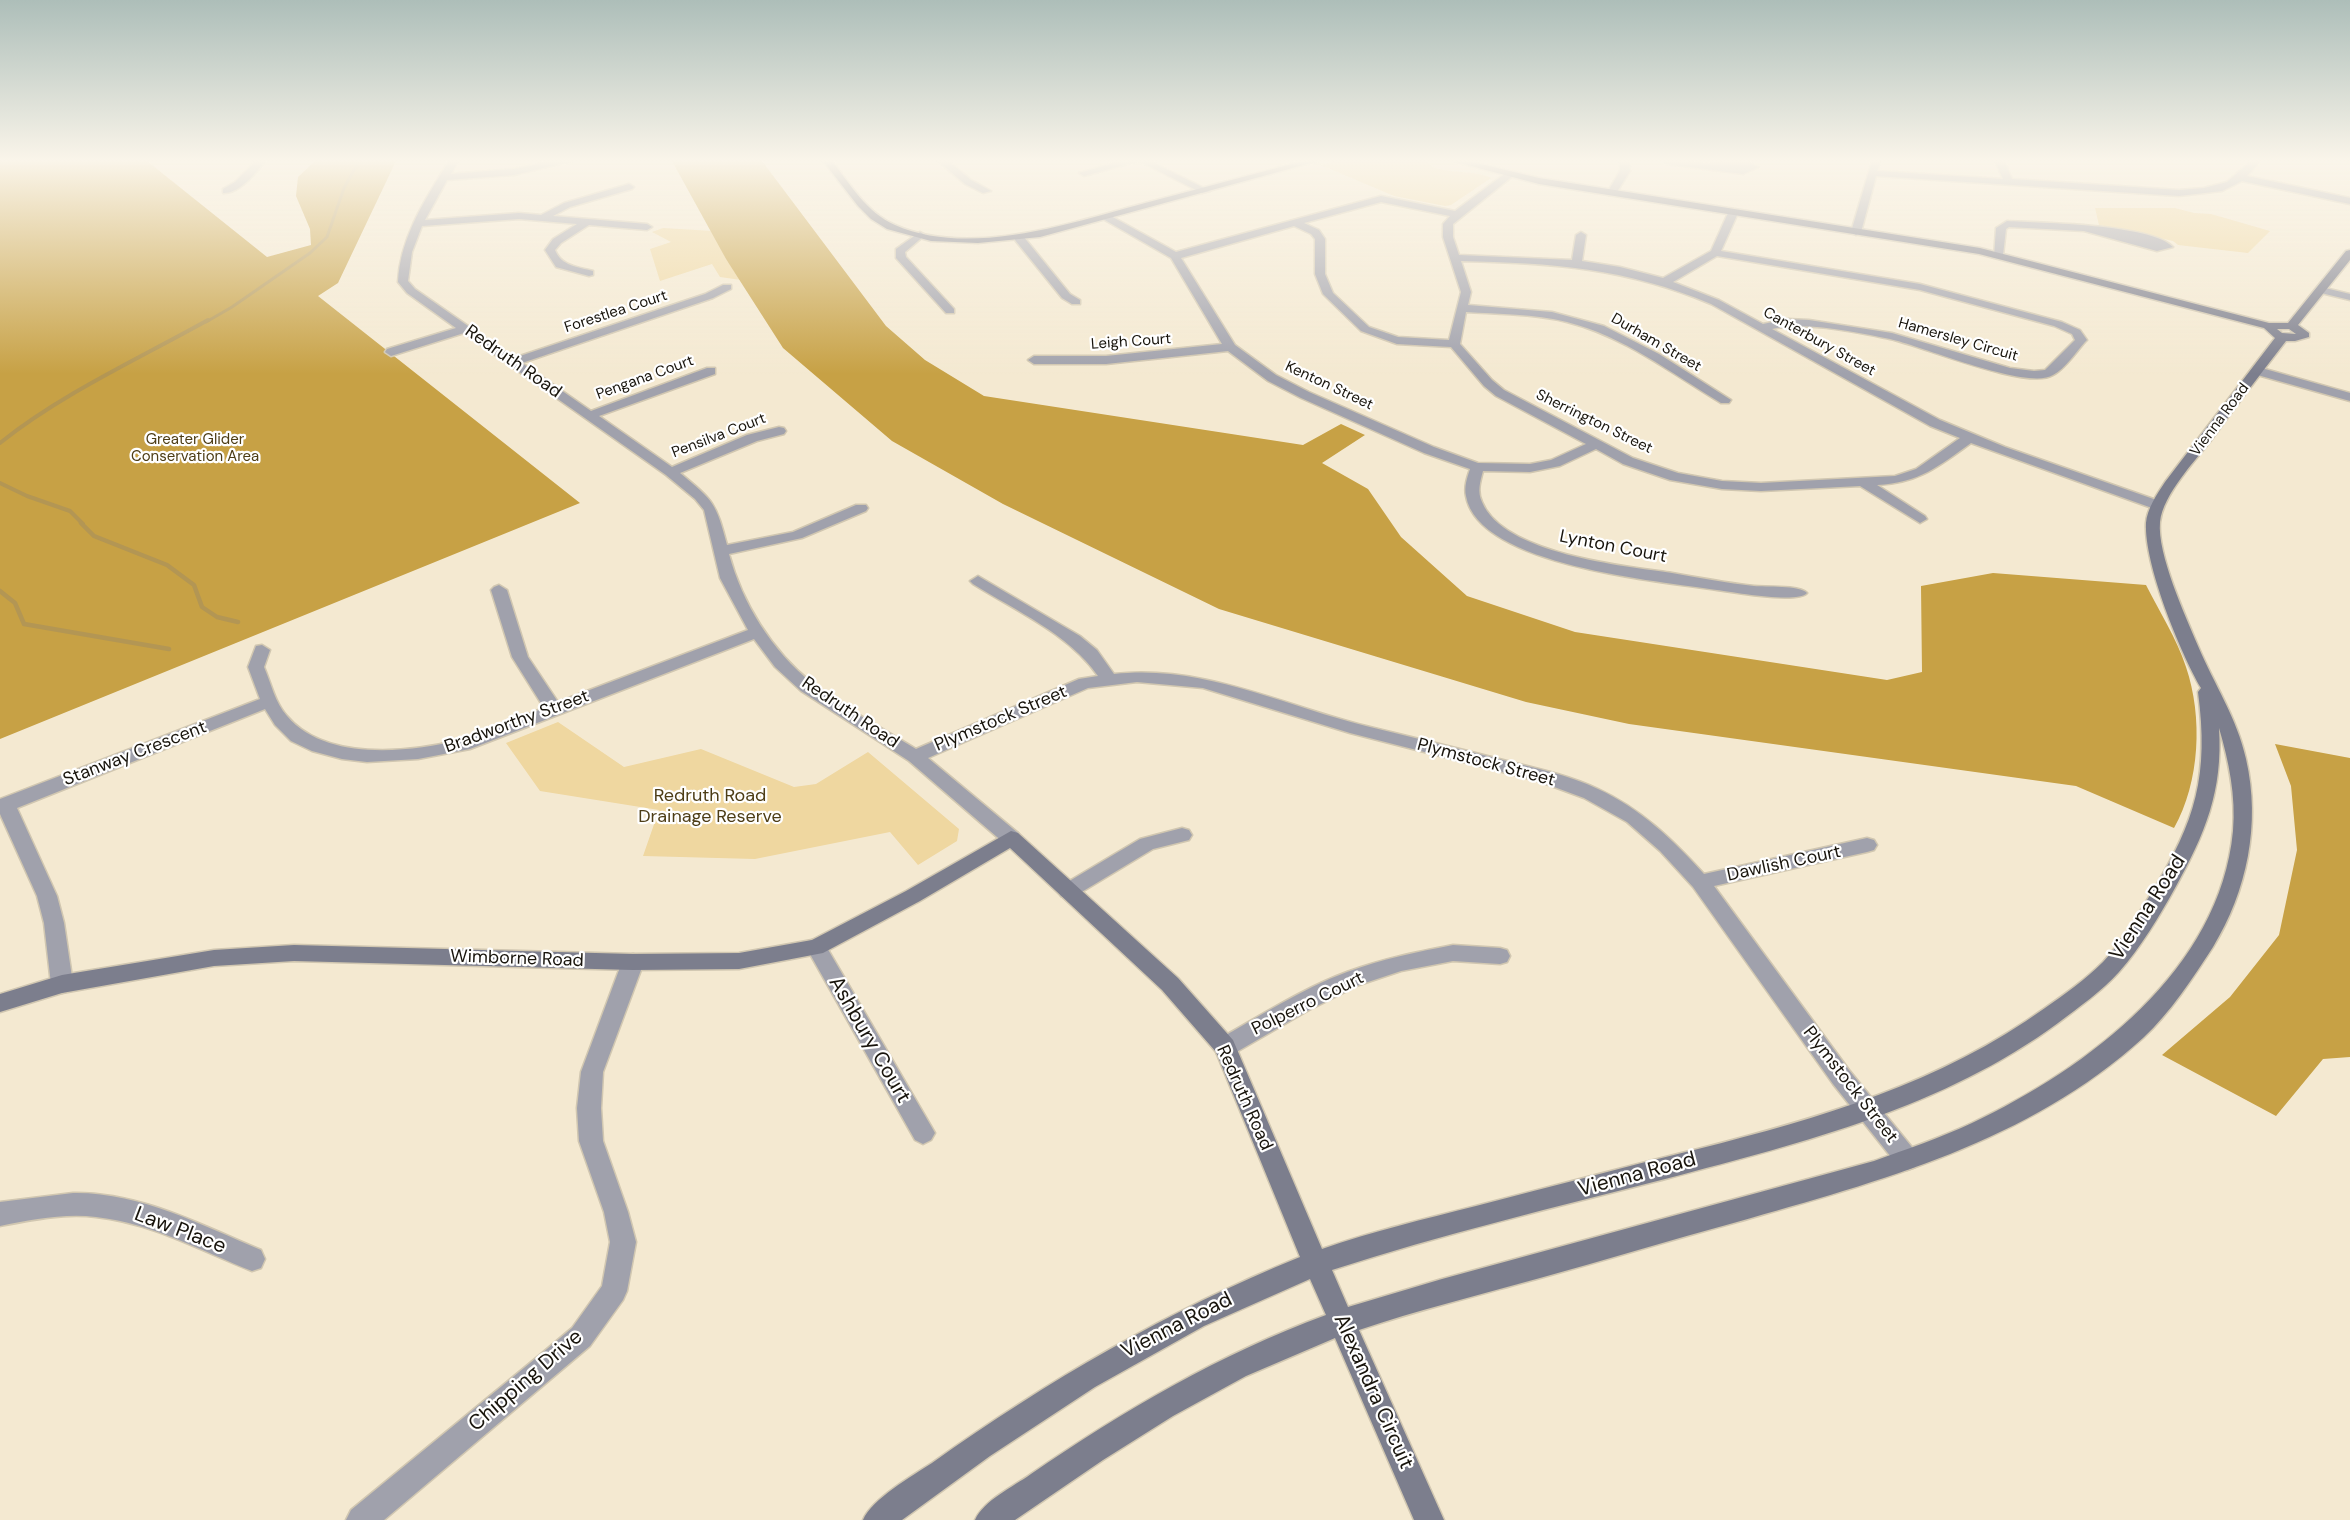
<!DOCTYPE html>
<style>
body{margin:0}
canvas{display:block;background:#f4e9d1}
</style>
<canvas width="2350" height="1520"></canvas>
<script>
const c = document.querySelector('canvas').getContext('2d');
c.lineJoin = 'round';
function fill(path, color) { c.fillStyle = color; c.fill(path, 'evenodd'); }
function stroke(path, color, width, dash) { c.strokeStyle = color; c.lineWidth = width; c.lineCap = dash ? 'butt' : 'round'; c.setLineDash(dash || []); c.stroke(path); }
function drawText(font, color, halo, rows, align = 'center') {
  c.font = font + ' "DM Sans",sans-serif'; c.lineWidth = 4.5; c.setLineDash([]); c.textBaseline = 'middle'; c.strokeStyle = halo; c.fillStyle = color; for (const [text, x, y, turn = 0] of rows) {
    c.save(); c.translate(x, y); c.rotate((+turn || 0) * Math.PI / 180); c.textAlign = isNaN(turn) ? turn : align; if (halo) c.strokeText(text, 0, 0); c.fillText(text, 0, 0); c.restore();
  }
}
const green = new Path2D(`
 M1335 161H1426C1440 177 1472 168 1491 178L1451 205 1445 206 1394 196 1321 165Z
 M2095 208H2175L2194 213 2211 214 2270 231 2248 253 2178 245 2173 241 2099 225Z
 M663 228 713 231 726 259 741 280 720 277 712 264 660 281 650 249 671 242 652 232Z
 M558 722 624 767 701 749 794 787 816 784 868 752 959 829 957 841 918 865 890 832 755 859 643 856 659 810 540 791 506 743Z`);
const forest = new Path2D(`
 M0 161H147L267 257 311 245 310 229 296 196 298 177 315 161H396L338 283 318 296 580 503 0 739Z
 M672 161H762L886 326 925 360 984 396 1303 445 1341 424 1365 435 1322 463 1368 489 1401 537 1467 596 1575 632 1887 680 1922 672 1921 586 1993 573 2146 585C2159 611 2177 639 2186 667 2203 717 2200 782 2174 828L2076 786 1629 724 1526 702 1219 609 1003 504 892 441 783 348 726 259Z
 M2275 744 2350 758V1057L2323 1059 2276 1116 2162 1055 2230 997 2279 935 2297 850 2291 786Z`);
const streamFar2 = new Path2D(`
 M206 322 232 307 310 253 327 237 344 188 359 161`);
const streamFar1 = new Path2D(`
 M0 443C61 394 140 358 208 320
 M0 483 27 496 70 511 83 524`);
const stream = new Path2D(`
 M81 523 94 536 167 565 194 585 202 607 217 617 238 622
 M0 591 15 603 24 624 169 649`);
const street = new Path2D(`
 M256 161H265C256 173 239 194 223 193V189L235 182Z
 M449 161H458L451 174 514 169 554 161H572L514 175 447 180 425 220 519 213 541 215 564 203 629 184 634 187 632 189 570 207 553 216 647 224 652 227 647 230 589 225 561 243 555 250C561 266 578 267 593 271V275L589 276 556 267 545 250 553 239 577 224 519 219 422 226 412 252 408 281 415 289 514 358 705 294 723 285H731V289L713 298 522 363 591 411 707 368H715V374L599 416 672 467 747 435 779 427 784 428 786 431 784 434 757 441 680 473C714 501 716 503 727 545L793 532 856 505H866L868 508 866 511 802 538 729 554C742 603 772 651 812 683 844 708 882 728 916 749L1079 679 1098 676C1069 634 1016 611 973 584L970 581 978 576 1080 636 1097 650 1114 674C1202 664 1282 705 1366 726 1411 737 1457 748 1503 760 1535 768 1569 775 1598 789 1641 809 1672 839 1704 874L1867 838 1874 840 1877 845 1874 850 1867 852 1714 886 1849 1070 1915 1151 1919 1159 1915 1167 1907 1170 1899 1167 1833 1084 1693 887 1660 851 1627 822 1584 798 1538 781 1350 733 1203 688 1137 682 1088 688 928 758 1018 833 1021 838 1018 843 1011 845 1004 843 909 761 801 691 775 667 754 639 470 749 418 759 367 762 342 759 312 751 291 741 275 725 265 709 17 808 57 896 64 923 73 984 70 990 62 993 54 990 51 984 44 923 37 896 0 814V799L260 699 248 667 256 646 262 645 270 650 264 667C271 683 275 703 287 716 325 761 407 753 459 740 488 733 517 718 544 708L512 657 491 590 494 587 499 585 507 590 528 657 558 702 748 630 720 578 704 510 695 499 666 475 464 333 391 356 385 352 387 349 456 328 407 293 398 282C400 237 426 198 449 161Z
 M938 161H948L971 180 991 191 983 193 965 184Z
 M1122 161H1138L1084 176 1079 173Z
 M1139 161H1150L1210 191 1202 193Z
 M1620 161H1629L1630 171 1615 195H1609L1607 193 1620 171Z
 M1663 161 1707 164 1744 161 1759 167 1743 174 1667 164Z
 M1872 161 1880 163 1877 171 2003 179 1995 161H2004L2012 179 2179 190 2204 188 2227 182 2251 161H2260L2247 176 2350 198V204L2242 181 2222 191 2179 196 1876 176 1861 232 1856 235 1851 232Z
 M1506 173 1514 175 1453 224V237L1459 255 1572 260 1576 235 1581 232 1586 235 1582 261 1620 267 1663 278 1711 251 1728 213 1733 210 1738 213 1721 251 1920 284 2062 322 2080 330 2087 340 2085 342C2076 352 2065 369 2053 375 2028 391 1922 346 1890 339 1855 332 1806 321 1772 329L1940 420 2005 447 2162 502 2164 505 2157 509 2152 508 1971 443C1939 466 1919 483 1877 485L1925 516 1927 519 1920 523 1860 486 1761 491 1722 489 1670 480 1623 464 1596 449 1560 466 1530 472 1483 471C1480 482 1477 492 1482 502 1503 554 1624 566 1672 573 1700 578 1727 583 1754 586 1765 587 1800 585 1807 593 1797 604 1733 592 1717 590 1660 581 1478 566 1466 496 1464 487 1467 478 1470 469L1424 453 1301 398 1268 381 1228 351 1106 364H1034L1028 360 1034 356H1106L1222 344 1171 258 1103 219V215H1109L1176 252 1381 196 1455 211ZM1381 202 1450 216 1443 224V237L1461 292 1449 340 1398 337 1369 327 1333 293 1325 274V239L1319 230 1304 223ZM1294 226 1311 234 1315 239V274L1323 294 1361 331 1397 344 1451 347 1484 386 1496 396 1586 444 1551 460 1530 464 1478 463 1434 447 1309 392 1276 375 1235 345 1181 258ZM1717 256 1920 290 2054 326 2072 334 2075 340 2045 370 2034 371 2010 368 1892 333 1809 320 1787 319 1763 324 1719 300 1673 282ZM1461 261C1552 263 1626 268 1711 304L1930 426 1960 438 1916 469 1895 476 1761 483 1722 481 1678 473 1633 458 1504 390 1492 380 1460 344 1466 312C1499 314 1534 314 1567 322 1623 336 1671 373 1721 403H1729L1731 400 1659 354 1604 326 1552 312 1468 305 1471 292Z
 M2007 221C2041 223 2151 224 2173 247L2157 251 2084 231 2009 227 2006 229 2003 255 1994 257 1996 228Z
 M920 232 925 235 905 252 906 257 954 309V313H946L896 258V249Z
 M1015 236H1023L1070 294 1080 300V304H1072L1062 298 1015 240Z
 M2321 287 2350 294V300L2317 292V288Z
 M2258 367 2350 393V401L2254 374V368Z
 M1182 828 1189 830 1192 835 1189 840 1153 849 1075 896 1068 899 1061 896 1058 891 1061 886 1140 839Z
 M816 939 823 941 931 1126 935 1133 931 1140 923 1144 915 1140 806 947 809 941Z
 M1453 945 1500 948 1507 950 1510 956 1507 962 1500 964 1453 961 1401 971 1359 985 1309 1010 1233 1054 1225 1056 1217 1054 1214 1047 1217 1040C1259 1017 1301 989 1347 972 1382 959 1417 952 1453 945Z
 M633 954 640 956 644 962 603 1072 601 1108 603 1141 628 1212 636 1242 627 1291 623 1300 590 1346 384 1520H346L351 1510 541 1354 572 1328 602 1286 610 1242 604 1212 579 1141 577 1108 581 1072 622 962 626 956Z
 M73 1193C140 1192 201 1225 261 1250L265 1259 261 1268 252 1271C201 1251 152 1223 96 1217 64 1213 31 1220 0 1226V1202Z`);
const secondary = new Path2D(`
 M823 161H832C850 184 867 213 895 225 969 258 1071 223 1145 203 1198 189 1250 175 1303 161H1318L1040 237 978 243 931 241 887 229 871 219 858 206Z
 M1452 161H1468L1539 178 1980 248 2269 323H2288L2346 251 2350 250V260L2298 325 2309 333V337L2295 341H2286C2261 373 2236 406 2212 439 2196 460 2163 494 2160 522 2157 554 2185 615 2198 646 2214 684 2237 718 2246 759 2261 824 2247 891 2213 947 2193 978 2170 1013 2143 1038 2029 1142 1880 1181 1737 1222 1671 1240 1605 1260 1540 1278 1479 1295 1418 1310 1359 1330L1444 1520H1414L1335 1338 1246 1376 1173 1416 1103 1460 1015 1520H975C984 1500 1013 1487 1031 1474 1123 1411 1220 1354 1326 1315L1310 1279 1204 1326 1095 1387 990 1456 902 1520H863C872 1499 912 1476 932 1463 1049 1380 1167 1311 1300 1257L1216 1052 1162 990 1010 848 920 901 823 953 739 969 633 970 294 961 214 966 62 993 0 1012V994L62 975 214 950 294 945 633 954 739 953 812 940 906 891 1011 831 1018 833 1178 978 1233 1040 1322 1249C1373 1231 1425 1219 1476 1206 1550 1187 1624 1167 1698 1149 1820 1118 1941 1083 2045 1008 2065 994 2085 980 2103 962 2122 942 2137 916 2152 892 2196 821 2209 775 2198 692L2201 688C2180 652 2144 564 2146 523 2147 509 2157 494 2165 482L2275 338 2264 328 1979 254 1539 184ZM2277 329H2289L2296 334 2282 333ZM2219 728C2229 762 2236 796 2233 831 2220 970 2088 1068 1972 1123 1940 1138 1907 1149 1874 1161L1442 1279 1348 1307 1332 1270C1442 1234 1557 1207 1669 1178 1805 1142 1944 1107 2058 1023 2079 1007 2102 991 2119 972 2141 947 2159 917 2175 888 2205 834 2223 791 2219 728Z`);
const farStreetnames = [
 ["Forestlea Court",616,312,-18],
 ["Hamersley Circuit",1958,340,16],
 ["Leigh Court",1131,342,-4],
 ["Canterbury Street",1819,342,29],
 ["Durham Street",1656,343,30],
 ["Pengana Court",645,378,-20],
 ["Kenton Street",1329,386,25],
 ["Vienna Road",2220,420,-53],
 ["Sherrington Street",1594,422,26],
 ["Pensilva Court",719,436,-21]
];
const farParknames = [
 ["Greater Glider",195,440],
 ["Conservation Area",195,457]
];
const streetNames = [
 ["Redruth Road",513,362,35],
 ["Lynton Court",1613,547,11],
 ["Redruth Road",850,713,34],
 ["Plymstock Street",1001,719,-23],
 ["Bradworthy Street",517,722,-20],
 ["Stanway Crescent",135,754,-21],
 ["Plymstock Street",1486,763,15],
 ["Dawlish Court",1784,864,-12],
 ["Wimborne Road",517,959,2],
 ["Polperro Court",1308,1004,-26],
 ["Plymstock Street",1850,1085,52],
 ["Redruth Road",1244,1098,66]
];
const parkNames = [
 ["Redruth Road",710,796],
 ["Drainage Reserve",710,817]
];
const nearStreetnames = [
 ["Vienna Road",2148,908,-57],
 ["Ashbury Court",869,1040,60],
 ["Vienna Road",1637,1175,-15],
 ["Law Place",180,1231,21],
 ["Vienna Road",1177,1326,-27],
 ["Chipping Drive",526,1381,-41],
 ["Alexandra Circuit",1373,1392,66]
];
fill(green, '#efd7a0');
fill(forest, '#c7a145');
stroke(streamFar2, '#b39654', 3);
stroke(streamFar1, '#b39654', 4);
stroke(stream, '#b39654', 4.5);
stroke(street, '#d1c7b1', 3);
stroke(secondary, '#d1c7b1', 3);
fill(street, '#a0a1ac');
fill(secondary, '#7c7e8d');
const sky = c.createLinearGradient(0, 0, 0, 374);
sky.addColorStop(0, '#adbeb9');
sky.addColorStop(0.43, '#faf5ea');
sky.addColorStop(1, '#faf5ea00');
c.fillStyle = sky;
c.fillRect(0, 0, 2350, 374);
drawText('15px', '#18140c', '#fff', farStreetnames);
drawText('15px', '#4d3d16', '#fff', farParknames);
drawText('18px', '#18140c', '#fff', streetNames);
drawText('18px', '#4d3d16', '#fff', parkNames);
drawText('21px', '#18140c', '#fff', nearStreetnames);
</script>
